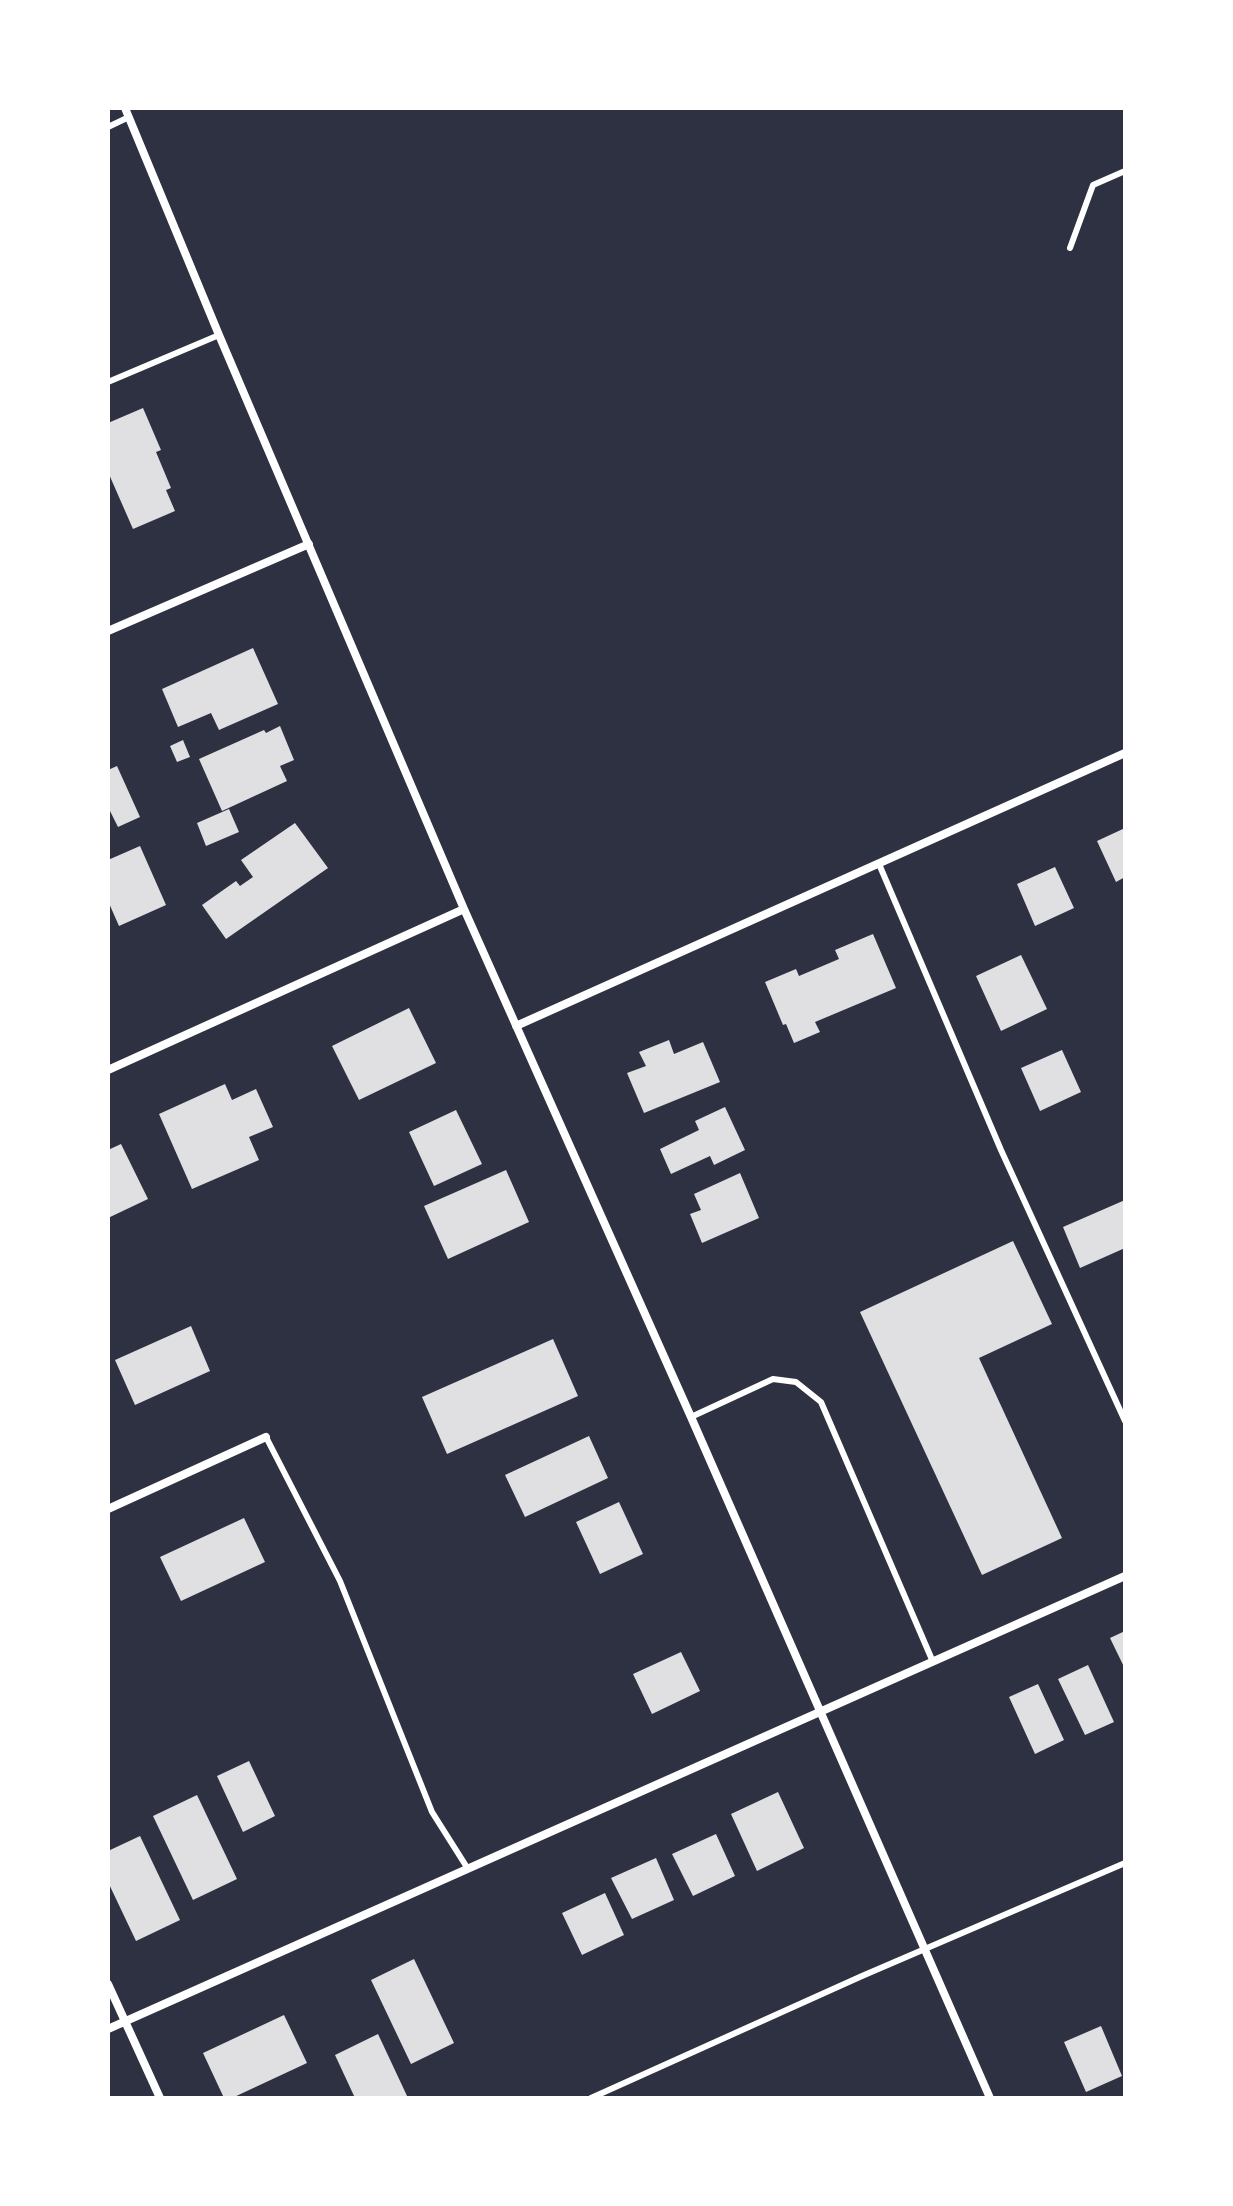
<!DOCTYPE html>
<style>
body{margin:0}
#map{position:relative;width:1233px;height:2206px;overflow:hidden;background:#2d3142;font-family:"Nunito Sans",sans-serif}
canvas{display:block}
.frame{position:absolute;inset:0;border:110px solid #fff;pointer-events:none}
</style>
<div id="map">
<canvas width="1233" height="2206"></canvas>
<div class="frame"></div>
</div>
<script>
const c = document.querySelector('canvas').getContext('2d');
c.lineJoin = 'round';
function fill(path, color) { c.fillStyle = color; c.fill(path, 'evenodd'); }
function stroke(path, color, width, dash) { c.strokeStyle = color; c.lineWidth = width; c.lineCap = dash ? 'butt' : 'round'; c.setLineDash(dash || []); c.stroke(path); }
const building = new Path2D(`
 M143 408 161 450 156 452 171 488 166 490 175 511 133 529 108 472V423Z
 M253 648 278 704 219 730 211 713 178 727 162 689Z
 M280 726 294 760 280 766 287 781 222 811 199 759 264 730 266 733Z
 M183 740 190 757 177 762 170 746Z
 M117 766 140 817 118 827 108 807V770Z
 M229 809 239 832 206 846 197 823Z
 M295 823 328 868 226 939 202 905 236 881 240 886 253 877 241 860Z
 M1125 828V877L1116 882 1097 841Z
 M140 846 166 905 119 926 108 901V860Z
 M1055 867 1074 908 1035 926 1017 884Z
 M873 934 896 988 815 1022 820 1032 794 1043 786 1024 783 1025 765 982 796 969 799 976 839 959 835 950Z
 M1021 955 1047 1009 1001 1031 976 976Z
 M409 1008 436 1063 359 1100 332 1046Z
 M669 1040 674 1054 703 1042 720 1082 644 1113 627 1073 646 1066 639 1052Z
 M1062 1050 1081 1092 1040 1111 1021 1068Z
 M225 1084 232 1100 256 1089 273 1127 249 1137 259 1160 192 1189 159 1114Z
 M725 1107 745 1150 714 1165 710 1156 671 1174 660 1149 699 1130 695 1121Z
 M456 1110 482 1164 434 1186 409 1132Z
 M121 1144 148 1199 108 1218V1150Z
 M506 1170 529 1222 448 1259 424 1206Z
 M740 1173 759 1218 702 1243 690 1214 701 1210 694 1194Z
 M1125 1200V1248L1080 1268 1063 1227Z
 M1013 1241 1052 1324 979 1358 1062 1538 982 1575 860 1312Z
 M191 1326 210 1371 135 1405 115 1360Z
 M553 1339 578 1396 447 1454 422 1397Z
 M589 1436 608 1478 525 1517 505 1475Z
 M619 1502 643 1554 600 1574 576 1522Z
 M244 1518 265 1562 181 1601 160 1557Z
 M1125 1631V1669L1110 1638Z
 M681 1652 700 1691 652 1714 633 1674Z
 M1088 1665 1114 1722 1085 1735 1058 1679Z
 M1038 1684 1064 1740 1035 1754 1009 1697Z
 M249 1761 275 1816 243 1832 217 1776Z
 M778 1792 804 1848 757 1871 731 1814Z
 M197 1795 237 1879 193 1900 153 1816Z
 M716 1834 735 1876 693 1896 672 1854Z
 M140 1836 180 1920 136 1941 108 1882V1851Z
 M656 1858 674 1900 632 1919 611 1878Z
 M605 1893 624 1935 582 1955 562 1913Z
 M414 1959 454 2043 411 2064 371 1980Z
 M284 2015 307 2063 232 2098H224L203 2053Z
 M1101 2026 1122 2076 1086 2092 1064 2042Z
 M378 2034 408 2098H355L335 2055Z`);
const service = new Path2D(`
 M108 127 129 117
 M1070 248 1093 185 1125 171
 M108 382 219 335
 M879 864 1001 1150 1125 1421
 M691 1417 773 1379 796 1382 821 1402 933 1662
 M266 1437 340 1581 432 1812 468 1869
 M591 2098 862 1976 1125 1863`);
const minor = new Path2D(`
 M125 108 219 335 464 909 691 1417 990 2098
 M108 631 309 544
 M516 1026 1125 753
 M108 1070 464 909
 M108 1509 266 1437
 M108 1984 160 2098
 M108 2029 1125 1576`);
fill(building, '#e0e0e3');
stroke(service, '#fff', 6);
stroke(minor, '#fff', 8);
</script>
